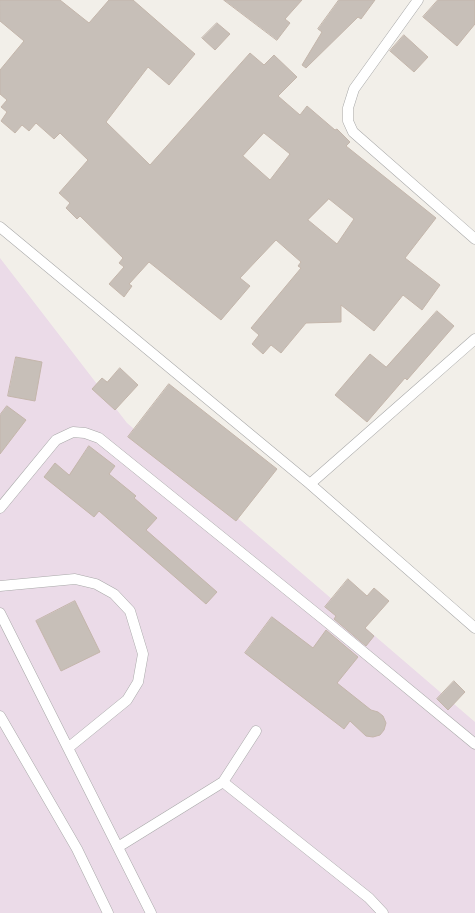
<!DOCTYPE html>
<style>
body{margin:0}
canvas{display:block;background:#f2efe9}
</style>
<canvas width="475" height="913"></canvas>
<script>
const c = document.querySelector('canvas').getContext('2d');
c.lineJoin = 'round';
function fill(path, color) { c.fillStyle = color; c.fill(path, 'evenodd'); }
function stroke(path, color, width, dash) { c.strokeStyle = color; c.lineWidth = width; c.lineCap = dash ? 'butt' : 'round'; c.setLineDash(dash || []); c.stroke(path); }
const industrial = new Path2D(`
 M0 258 127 423 475 722V913H0Z`);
const building = new Path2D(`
 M0 0H60L89 23 109 0H133L195 54 169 85 148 67 106 122 150 165 250 53 264 65 274 55 297 77 278 96 300 115 307 106 335 130 337 129 350 142 346 146 436 218 405 258 440 285 422 310 403 295 374 331 341 305V322L306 323 281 353 271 345 263 354 252 344 259 335 251 328 301 268 298 266 301 262 276 240 240 278 250 286 221 320 149 262 129 284 132 286 124 297 109 284 124 267 119 263 123 258 80 216 77 219 66 208 70 203 59 193 88 160 60 133 54 139 36 123 29 131 22 125 15 133 1 121 7 112 1 107 7 100 0 94V70L24 41 0 21ZM264 133 290 154 270 180 243 156ZM329 199 354 219 337 244 308 220Z
 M224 0H302L285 19 290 23 277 40Z
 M339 0H375L361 19 358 17 306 68 302 65 322 32 318 29Z
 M438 0H475V24L457 46 423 17Z
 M217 23 230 34 215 50 202 38Z
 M404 35 428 57 414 72 390 51Z
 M437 311 454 326 407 380 405 378 367 422 335 395 370 354 386 367Z
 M16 357 42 362 35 401 8 396Z
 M120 368 138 385 115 410 92 389 102 378 107 382Z
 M169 384 277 469 236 521 128 437Z
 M7 406 26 420 0 454V415Z
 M89 446 115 466 109 474 136 496 134 498 157 518 146 530 217 592 206 604 99 511 94 517 44 477 55 463 69 475Z
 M348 579 367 596 374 588 389 601 365 628 374 636 366 646 334 619 336 616 325 607Z
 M75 601 100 652 61 671 36 621Z
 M272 617 313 648 326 630 358 657 337 683 371 710 378 712 383 716 386 723 384 730 380 735 373 737 366 736 350 721 344 729 245 653Z
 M454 681 465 692 448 710 437 699Z`);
const service = new Path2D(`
 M418 0 354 89 348 108V121L353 132 475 239
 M0 227 310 484 475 628
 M310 484 475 339
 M0 508 56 440 73 432 85 433 99 438 327 622 475 744
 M0 586 75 579 96 584 114 594 130 611 143 654 138 682 127 700 68 748
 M0 613 151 913
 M0 716 77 849 108 913
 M223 782 256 731
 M118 847 223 782 369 898 383 913`);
fill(industrial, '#ebdbe8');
fill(building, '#c7bfb8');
stroke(building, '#c4b6ab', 1);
stroke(service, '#a9a9a9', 11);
stroke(service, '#fff', 10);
</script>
